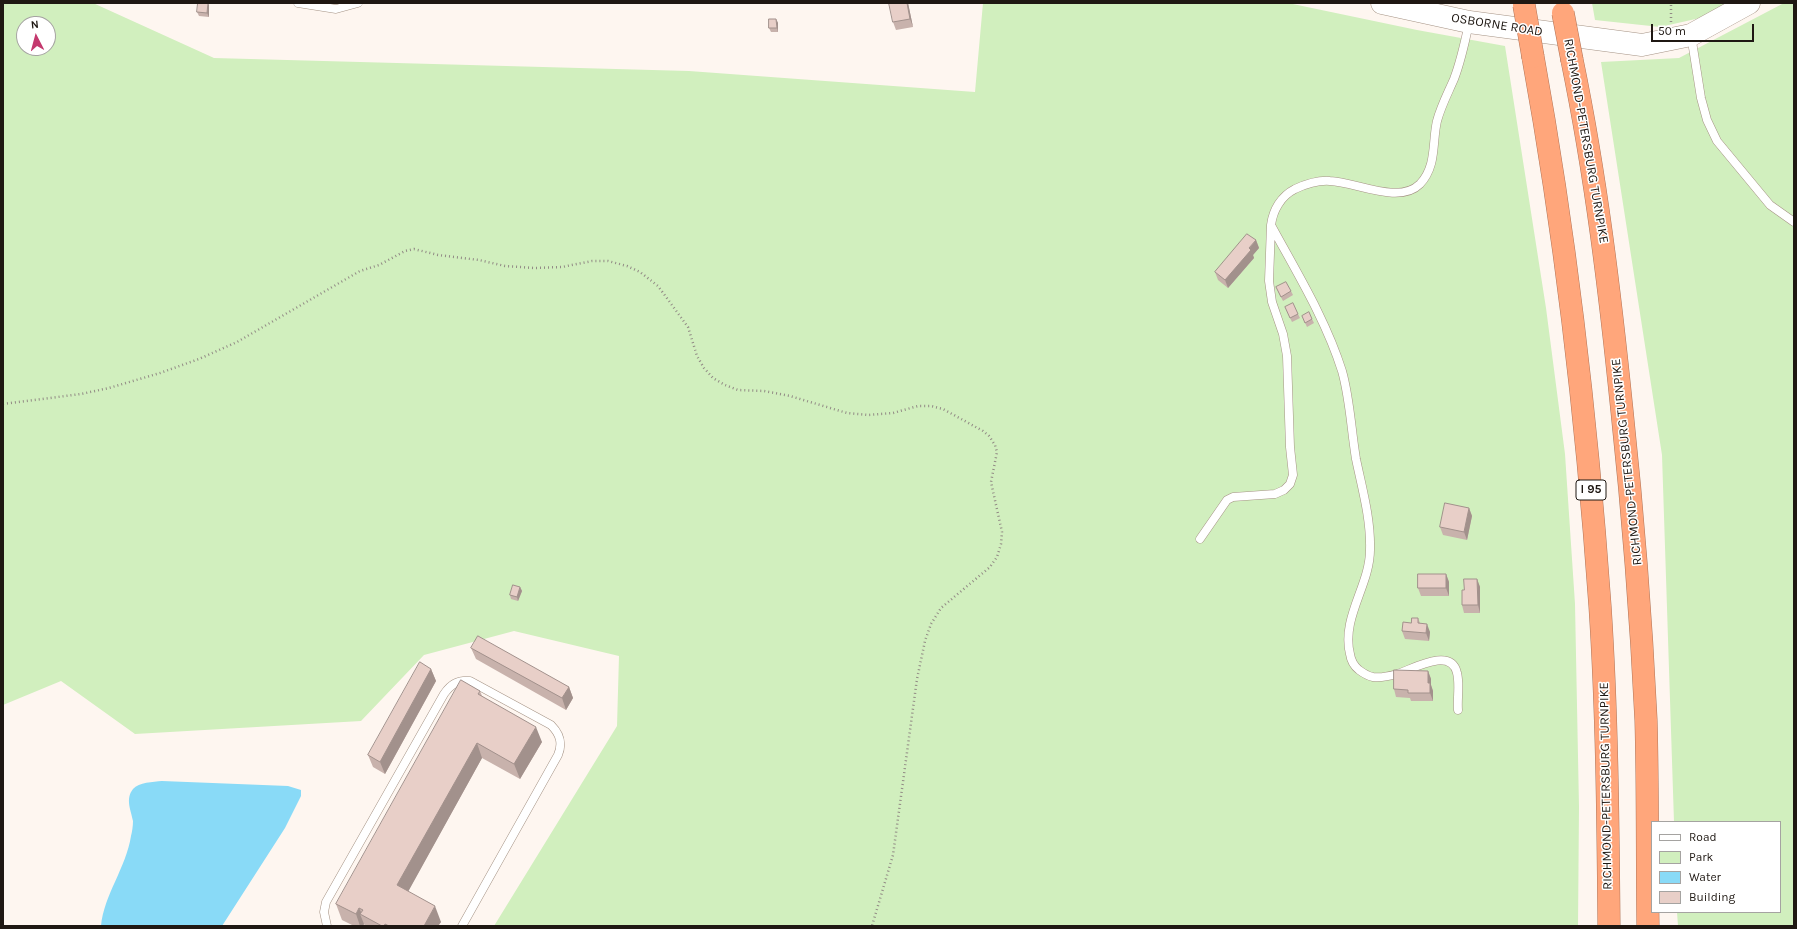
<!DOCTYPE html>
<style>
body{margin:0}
#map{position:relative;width:1797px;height:929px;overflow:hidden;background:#fef6f0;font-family:Karla,sans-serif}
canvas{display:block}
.frame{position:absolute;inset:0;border:4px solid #1f1813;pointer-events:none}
.legend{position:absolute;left:1651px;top:821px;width:130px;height:92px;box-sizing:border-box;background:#fff;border:1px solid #a5a3a1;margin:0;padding:5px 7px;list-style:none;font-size:12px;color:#1f1813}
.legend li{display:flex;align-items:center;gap:8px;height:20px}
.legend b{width:20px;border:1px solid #a5a3a1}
.north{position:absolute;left:16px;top:16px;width:40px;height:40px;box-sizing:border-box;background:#fff;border:1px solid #a5a3a1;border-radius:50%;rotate:354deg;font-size:11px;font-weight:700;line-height:16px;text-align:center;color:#1f1813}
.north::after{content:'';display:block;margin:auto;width:14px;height:18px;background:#c4396e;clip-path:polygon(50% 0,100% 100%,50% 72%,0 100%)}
.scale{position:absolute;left:1651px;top:24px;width:103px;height:18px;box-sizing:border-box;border:2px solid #1f1813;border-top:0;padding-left:5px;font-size:12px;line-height:14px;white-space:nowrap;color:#1f1813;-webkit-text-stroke:3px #fff;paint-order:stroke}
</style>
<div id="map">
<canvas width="1797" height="929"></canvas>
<div class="frame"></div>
<ul class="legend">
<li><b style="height:5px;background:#fff"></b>Road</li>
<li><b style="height:11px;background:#d1efbe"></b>Park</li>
<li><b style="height:11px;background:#89daf7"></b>Water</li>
<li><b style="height:11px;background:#e8cfc8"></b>Building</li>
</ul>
<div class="north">N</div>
<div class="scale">50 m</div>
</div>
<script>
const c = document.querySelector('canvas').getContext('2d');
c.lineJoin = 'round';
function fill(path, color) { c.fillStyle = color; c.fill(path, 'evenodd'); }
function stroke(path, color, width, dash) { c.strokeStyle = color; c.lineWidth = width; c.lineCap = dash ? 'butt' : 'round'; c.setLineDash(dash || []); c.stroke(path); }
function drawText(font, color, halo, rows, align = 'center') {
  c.font = font + ' Karla,sans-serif'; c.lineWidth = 3; c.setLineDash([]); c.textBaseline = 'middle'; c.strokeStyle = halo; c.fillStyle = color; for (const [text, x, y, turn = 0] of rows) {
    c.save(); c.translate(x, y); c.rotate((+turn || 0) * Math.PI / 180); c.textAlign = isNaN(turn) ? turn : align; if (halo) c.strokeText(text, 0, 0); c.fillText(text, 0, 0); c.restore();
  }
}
const green = new Path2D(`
 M3 3H93L214 58 689 71 975 92 983 3H1288L1417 30 1505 46 1546 308 1565 454 1575 604 1579 807 1578 926H494L617 726 619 656 514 631 424 655 361 721 135 734 61 681 3 705ZM24 24H48V48H24Z
 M1592 3H1726L1700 18 1660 27 1595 20Z
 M1784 3H1794V926H1678L1677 912H1780V822H1674L1662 455 1601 62 1679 58Z`);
const water = new Path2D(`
 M162 781 288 786 301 790V796L285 828 222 926H101C104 895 126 868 131 836 132 832 133 826 133 821 131 810 125 799 133 789 139 782 153 782 162 781Z`);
const path = new Path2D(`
 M1671 22V3
 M3 404 81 394 109 388 160 373 199 359 237 342 360 271 379 265 405 251 414 249 438 255 479 260 505 266 534 268 562 267 592 261H608L627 266 640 272 658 286 688 327 697 356 704 368 713 378 725 385 738 390 764 391 790 396 847 413 868 415 893 413 918 406H931L943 409 983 431 989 436 995 445 997 452 991 482 1002 532 1001 544 997 557 990 567 941 608 931 624 925 641 917 679 893 855 872 926`);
const lane = new Path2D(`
 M298 3 336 9 358 3
 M1691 35 1701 98 1707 120 1717 141 1770 205 1794 222
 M1272 227C1297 273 1326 320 1342 371 1350 399 1351 429 1356 459 1362 488 1371 519 1370 550 1370 585 1341 618 1350 654 1351 661 1354 666 1359 670 1363 673 1368 676 1373 677 1380 678 1390 676 1397 674 1411 670 1451 646 1457 673 1460 684 1457 699 1458 710
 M1200 539 1227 500 1233 497 1275 494 1284 490 1290 484 1293 475 1290 447 1287 356 1283 334 1272 302 1269 281 1271 225C1273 210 1281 196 1295 189 1306 184 1317 180 1330 181 1356 182 1399 205 1420 184 1437 166 1432 142 1437 121 1441 106 1448 93 1454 79 1461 61 1465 42 1469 23
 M327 926 324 912 326 902 444 694C451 684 458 680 470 681L551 725C560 734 563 743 558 755L462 926`);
const secondary = new Path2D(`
 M1382 3 1469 22 1642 45 1691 35 1749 3`);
const highway = new Path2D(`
 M1533 57C1566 238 1587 422 1600 606 1607 712 1608 819 1609 926
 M1572 60C1596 176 1610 293 1622 411 1633 514 1641 617 1646 720 1648 789 1647 858 1648 926`);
const highwayBridge = new Path2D(`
 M1524 5 1533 57
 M1563 13 1572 60`);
const wall = new Path2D(`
 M908 3 913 27 896 30 893 22Z
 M209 5V17L199 16 197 12Z
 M776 19 778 23V32H771L769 28Z
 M1256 240 1259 248 1253 255 1254 258 1228 288 1218 280 1215 272Z
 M1276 287 1291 291 1293 295 1283 301Z
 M1285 307 1298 314 1300 318 1292 322Z
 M1302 316 1312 319 1314 323 1307 327Z
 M1469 508 1472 516 1467 540 1443 535 1440 527Z
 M1446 574 1449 582V596H1421L1418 588Z
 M1477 579 1480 587V613H1464L1462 605 1464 590Z
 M520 587 522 591 518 601 511 599 510 595Z
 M1418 618 1420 623 1430 632 1429 641 1405 639 1402 631 1411 623Z
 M471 648 569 687 573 698 566 710 476 659Z
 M431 669 436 681 385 774 373 767 368 755Z
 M1428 671 1431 679V685L1433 691V701H1411L1410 698 1396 697 1394 689Z
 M480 691 482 696 542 742 520 779 482 758 408 891 441 922 438 926H365L364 924 363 926H354L342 920 336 904Z`);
const shadedWall = new Path2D(`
 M208 3 209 5V17L207 13Z
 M907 3H908L913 27 910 19Z
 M776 19 778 23V32L777 28Z
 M1256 240 1259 248 1253 255 1254 258 1228 288 1225 280Z
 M1469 508 1472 516 1467 540 1464 532Z
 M1446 574 1449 582V596L1446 588Z
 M1477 579 1480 587V613L1478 605Z
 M520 587 522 591 518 601 517 597Z
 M1427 624 1430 632 1429 641 1426 633Z
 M431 669 436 681 385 774 380 762Z
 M1428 671 1431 679V685L1433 691V701L1430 693 1428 683Z
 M569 687 573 698 566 710 562 698Z
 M536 727 542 742 520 779 514 764Z
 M477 743 482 758 403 901 397 885Z
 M435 906 441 922 438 926H424Z
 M359 908 362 914H360L364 924 363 926H360L356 914Z`);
const building = new Path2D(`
 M198 3H208L207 13 197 12Z
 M889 3H907L910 19 893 22Z
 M769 19H776L777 28H769Z
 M1247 234 1256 240 1249 248 1251 250 1225 280 1215 272Z
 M1286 282 1291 291 1281 297 1276 287Z
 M1293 303 1298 314 1290 318 1285 307Z
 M1309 312 1312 319 1305 323 1302 316Z
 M1445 503 1469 508 1464 532 1440 527Z
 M1418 574H1446V588H1418Z
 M1464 579H1477L1478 605H1462V590H1464Z
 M513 585 520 587 517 597 510 595Z
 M1412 618H1418V623L1427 624 1426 633 1402 631 1403 622 1411 623Z
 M478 636 569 687 562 698 471 648Z
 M420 662 431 669 380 762 368 755Z
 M1394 670 1428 671V683H1430V693H1408V690L1394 689Z
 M461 680 480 691 478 694 536 727 514 764 477 743 397 885 435 906 424 926H425H389L385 924 384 926H382L360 914 363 910 359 908 356 914 336 904Z`);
const shields = [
 [1591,490,30]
];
const shieldNames = [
 ["I 95",1591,490]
];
const streetNames = [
 ["OSBORNE ROAD",1497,25,9],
 ["RICHMOND-PETERSBURG TURNPIKE",1586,141,80],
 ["RICHMOND-PETERSBURG TURNPIKE",1627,462,-96],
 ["RICHMOND-PETERSBURG TURNPIKE",1606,786,-91]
];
fill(green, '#d1efbe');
fill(water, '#89daf7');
stroke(lane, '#a59385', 9);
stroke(secondary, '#a59385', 23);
stroke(highway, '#b17457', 23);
stroke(path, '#928b85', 2.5, [1, 3]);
stroke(lane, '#fff', 8);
stroke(secondary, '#fff', 22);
stroke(highway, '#ffa67b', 22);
stroke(highwayBridge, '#b17457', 23, []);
stroke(highwayBridge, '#ffa67b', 22);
fill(wall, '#c8b2ac');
fill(shadedWall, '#a2918c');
fill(building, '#e8cfc8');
stroke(building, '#a2918c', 1);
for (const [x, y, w] of shields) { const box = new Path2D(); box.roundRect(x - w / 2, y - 10, w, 20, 3); c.fillStyle = '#fff'; c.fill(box); stroke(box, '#1f1813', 1); }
drawText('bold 12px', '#1f1813', null, shieldNames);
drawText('13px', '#1f1813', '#fff', streetNames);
</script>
